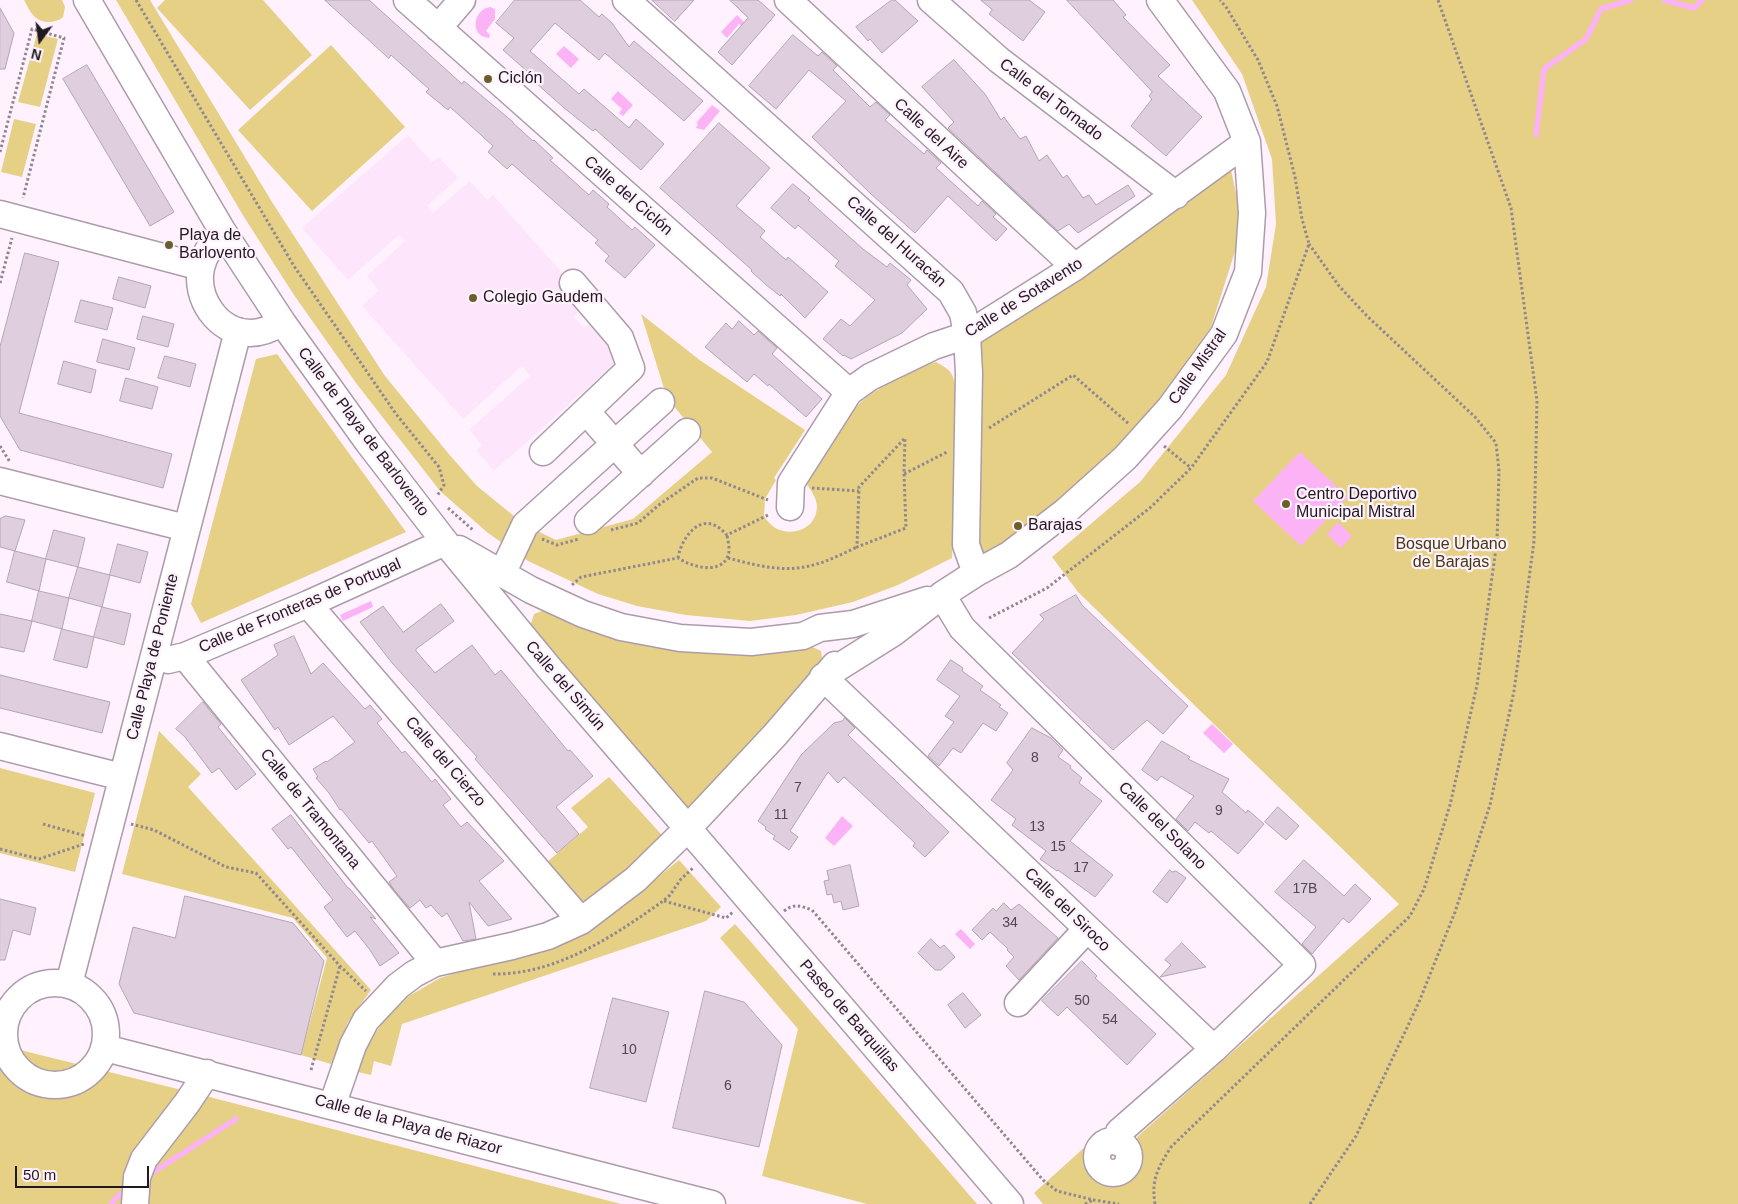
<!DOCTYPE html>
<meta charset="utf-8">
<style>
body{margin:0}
#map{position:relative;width:1738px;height:1204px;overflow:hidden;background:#fff1fd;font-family:Helvetica,sans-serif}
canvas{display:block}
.north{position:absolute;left:15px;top:15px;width:50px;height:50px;-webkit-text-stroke:4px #fff1fd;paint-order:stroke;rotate:194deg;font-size:14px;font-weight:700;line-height:20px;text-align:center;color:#201a20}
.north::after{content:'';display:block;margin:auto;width:18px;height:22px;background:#201a20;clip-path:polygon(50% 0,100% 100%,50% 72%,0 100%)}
.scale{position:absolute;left:15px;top:1166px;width:134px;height:22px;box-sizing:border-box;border:2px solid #201a20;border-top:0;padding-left:6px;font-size:15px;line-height:18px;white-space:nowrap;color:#201a20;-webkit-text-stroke:4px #fff1fd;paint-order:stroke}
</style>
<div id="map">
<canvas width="1738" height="1204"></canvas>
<div class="north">N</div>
<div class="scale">50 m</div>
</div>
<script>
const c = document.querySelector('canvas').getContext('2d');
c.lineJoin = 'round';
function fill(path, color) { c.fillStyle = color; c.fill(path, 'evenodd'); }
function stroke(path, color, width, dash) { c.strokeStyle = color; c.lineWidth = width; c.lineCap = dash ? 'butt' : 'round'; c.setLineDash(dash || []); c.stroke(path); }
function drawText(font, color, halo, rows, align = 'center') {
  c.font = font + ' Helvetica,sans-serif'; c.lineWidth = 4.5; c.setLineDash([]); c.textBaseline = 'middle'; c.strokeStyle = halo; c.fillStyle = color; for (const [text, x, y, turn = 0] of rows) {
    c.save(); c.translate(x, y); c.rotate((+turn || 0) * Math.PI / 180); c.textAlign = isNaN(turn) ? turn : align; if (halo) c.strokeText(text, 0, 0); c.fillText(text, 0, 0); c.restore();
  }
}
const built = new Path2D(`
 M408 135 432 162 439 157 458 178 427 206 433 213 470 181 487 200 493 195 566 277 584 307 574 317 584 328 589 324 620 359 494 471 476 450 482 445 469 430 530 376 522 366 463 419 362 306 379 290 367 276 405 241 399 235 348 280 302 228Z`);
const green = new Path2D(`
 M24 0H62L65 7 63 17C55 24 40 24 33 15 29 11 27 5 24 0Z
 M116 0H150L272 202 385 376 448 453 477 486 525 525 556 540 633 519 712 452 667 398 641 314 701 361 805 430 774 478 776 480 765 499 764 516C767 521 771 525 775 528 793 537 816 529 817 507 817 498 810 489 805 482 822 457 838 429 858 405 873 389 915 368 936 362 953 371 954 375 956 393L952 558 898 585 853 602 796 615 750 621 686 615 637 606 598 594 528 561 488 533 440 491 356 383 294 295 244 217Z
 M165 0H263L312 55 250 110 157 8Z
 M1192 0H1738V1204H1043L1034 1193 1087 1145C1086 1149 1083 1156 1083 1160 1087 1194 1138 1188 1140 1156 1140 1150 1138 1143 1137 1137L1399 904 1078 592 1052 557 1140 482 1226 375 1266 287 1276 224 1272 159 1242 74Z
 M37 34 58 39 40 107 18 102Z
 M331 45 405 127 312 211 238 130Z
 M14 119 36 124 22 177 1 172Z
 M1228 156 1243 226 1211 327 1119 456 991 556 975 549 967 335Z
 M277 354 406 532 201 623 191 604 256 359Z
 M547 609 808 645 821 651 823 665 688 810 529 630 534 614Z
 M159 731 201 774 188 787 371 990 348 1022 331 1064 301 1055 327 958 293 918 122 874Z
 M0 768 95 793 75 872 0 853Z
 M609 777 661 834V841L619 878 586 901H579L547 862 588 827 571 808Z
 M679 860 721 907 706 921 402 1024 391 1066 374 1061 371 1075 358 1072 368 1045 382 1023 409 996 440 978 586 932 622 907Z
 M735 924 751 942 977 1204H867L762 1176 798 1029 720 938Z
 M0 1045 202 1095 621 1204H0Z`);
const water = new Path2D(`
 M490 7 495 9V19L486 31 490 35 489 38C469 36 473 10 490 7Z
 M737 15 746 24 743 27 739 24 727 38 721 32Z
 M564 46 579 59 571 68 556 54Z
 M618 91 633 105 623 116 619 113 622 109 611 99Z
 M712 105 720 111 704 130 696 128 698 124 696 123Z
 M1300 452 1348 497 1301 546 1253 501Z
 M1338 522 1352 536 1341 548 1327 534Z
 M371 601 373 607 343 621 340 615Z
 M1212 724 1233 744 1224 753 1203 733Z
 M842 816 853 826 834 846 825 838Z
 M961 929 975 944 970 949 955 934Z`);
const stream = new Path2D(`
 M1664 0 1694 8 1702 0
 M1536 135 1544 69 1586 39 1601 9 1631 0
 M152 1173 236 1119
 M111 1204 120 1194`);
const building = new Path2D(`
 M325 0H369L462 84 464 81 513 122V123L533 141 534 140 553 158 550 160 589 195 593 190 609 204 607 207 632 230 635 227 655 245 625 278 605 261 609 256 595 243 598 240 512 164 507 169 488 152 493 146 470 125 450 107 448 110 426 92 429 89 391 55 389 58Z
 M515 0H580L599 17 602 14 612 23 629 47 634 41 703 101 684 121 605 53 599 60 555 23 530 51 579 94 584 89 629 128 636 119 664 144 641 170 595 129 593 131 563 107 535 82 537 80 503 50 514 38 496 23Z
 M652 0H694L675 21Z
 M730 0H758L775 15 732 65 718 52 748 18Z
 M892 0H895L918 21 882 53 870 39 868 41 856 27Z
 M981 0H1029L1045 12 1023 41 989 14 992 10Z
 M1067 0H1113L1126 15 1123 17 1170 65 1158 76 1202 117 1166 156 1131 126 1152 99 1149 96 1152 92Z
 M0 8 14 33 5 69H0Z
 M793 35 818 56 822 52 837 66 833 70 870 107 876 102 890 115 885 120 924 154 927 150 941 163 936 168 978 206 982 201 996 214 993 217 1007 229 996 241 948 196 915 233 871 194 812 137 846 101 809 70 776 109 749 86Z
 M954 60 985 94 1001 120 1004 117 1020 139 1026 136 1039 161 1047 155 1063 178 1067 175 1083 198 1089 195 1096 205 1128 185 1135 196 1078 233 1069 224 1058 231 948 128 954 122 922 87Z
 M87 65 174 212 150 226 63 79Z
 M719 123 770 168 736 206 765 231 760 237 786 260 788 257 828 292 805 318 781 294 780 296 765 284 751 271 752 270 660 188Z
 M793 184 810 198 808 200 863 249 887 267 890 263 911 280 907 285 927 309 902 333 851 359 844 355 843 356 823 339 841 319 850 326 875 300 835 266 839 261 798 225 795 229 771 208Z
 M25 253 59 262 19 413 172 454 163 488 20 450 0 416V347Z
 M119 277 151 286 145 308 113 299Z
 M81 300 113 308 107 330 75 322Z
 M143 316 174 324 168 347 137 339Z
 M739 321 754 335 758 331 777 348 772 354 822 399 806 417 769 384 768 386 754 374 747 382 705 347 726 323 732 329Z
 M103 339 135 348 129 370 97 362Z
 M165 356 196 364 190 387 158 378Z
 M64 361 96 370 91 393 58 384Z
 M126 378 158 387 152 409 120 401Z
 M6 516 25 520 15 551 0 547V519Z
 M54 530 85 538 78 567 46 559Z
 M118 544 148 552 140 583 110 575Z
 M15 551 46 559 39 591 7 582Z
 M78 567 110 575 102 607 69 598Z
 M39 591 69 598 62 629 32 621Z
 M1076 595 1082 605 1188 706 1163 734 1147 720 1113 750 1012 653 1044 619 1040 615Z
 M441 604 454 621 416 649V651L435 673 472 645 495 675 501 670 568 751 570 750 593 776 556 807 579 834 557 853 475 759 477 757 393 664 360 622 383 606 403 632Z
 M102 607 131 614 124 645 94 637Z
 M0 614 32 621 24 652 0 647Z
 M62 629 94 637 87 668 54 660Z
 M294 636 311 674 323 663 365 709 370 705 382 719 377 723 402 753 405 751 432 782 435 779 451 799 443 805 461 827 467 822 504 861 479 881 512 919 488 926 469 902 476 939 463 941 447 913 442 917 437 912 431 905 426 908 420 900 410 908 394 890 389 882 397 876 372 841 369 843 341 809 340 810 329 793 316 778 318 777 313 769 326 761 327 762 355 742 333 716 289 745 278 727 275 730 241 680 278 655 274 645Z
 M951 660 963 668 962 671 983 686 980 690 1001 705 999 707 1008 713 996 731 983 723 961 753 953 748 939 766 928 756 954 722 945 716 960 696 937 680Z
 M0 675 110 702 102 733 0 708Z
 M203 702 221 724 218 727 256 774 236 790 219 768 212 773 185 737 176 729Z
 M845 718 855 728 848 735 949 832 925 857 913 846 915 843 844 777 838 783 828 772 790 831 798 837 789 850 773 839 775 836 765 829 766 827 758 821 801 755 834 723 842 721Z
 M1032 728 1051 738 1063 750 1058 757 1071 766 1070 768 1082 778 1079 783 1102 801 1070 841 1113 875 1095 897 1058 870 1057 871 1040 859 1046 851 1012 825 1016 819 991 800 1013 770 1007 763Z
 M1162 741 1190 757 1188 759 1229 779 1222 792 1246 813 1248 810 1264 824 1238 854 1211 831 1209 833 1195 822 1188 831 1176 819 1194 796 1161 776 1157 781 1142 770Z
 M1278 807 1299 826 1286 840 1265 822Z
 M291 815 348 888H349L376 919 370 917 399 953 380 966 370 950 355 931 347 937 324 907 333 900 291 847 288 849 272 829Z
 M1304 860 1344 896 1355 884 1371 899 1349 923 1343 918 1312 954 1302 944 1316 927 1275 892Z
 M850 865 859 906 843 910 841 901 834 903 832 894 827 895 824 881 829 880 827 871Z
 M1170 870 1172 872 1176 871 1186 878 1167 903 1153 892Z
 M185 896 293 923 324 961 301 1055 134 1013 119 984 133 927 175 938Z
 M0 899 36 908 30 935 13 930 5 960H0Z
 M1004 903 1011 910 1019 904 1058 938 1019 980 1006 966 1014 957 1007 950 1008 949 990 932 982 940 972 930 993 908 996 911Z
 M931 939 940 948 944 945 955 957 941 970H935L918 953Z
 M1182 943 1206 967 1160 977 1171 965 1165 960Z
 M1082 961 1097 976 1095 978 1156 1034 1127 1065 1067 1007 1058 1016 1042 1001Z
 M705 991 744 1002 782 1045 759 1147 673 1128Z
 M963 993 981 1015 965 1028 948 1005Z
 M613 998 669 1012 646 1102 590 1088Z`);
const path = new Path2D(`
 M136 0 294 266 396 414 439 467 444 485 437 496
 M0 152 32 29 64 38 23 198
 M0 283 12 238
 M989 428 1073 375 1129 424
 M0 446 10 462
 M1164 446 1191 468
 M904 474 906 528 857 547 859 487 905 438 904 474 947 452
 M812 488 859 491
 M448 508 473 530
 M611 530 638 523 660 504 698 478H712L768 500
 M542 539 557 545 579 539
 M678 558C680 543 695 517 714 525 719 527 723 531 727 535L768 515
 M728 558C751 564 779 572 804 567 823 564 840 555 857 547
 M572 585 581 577 678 558C690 566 718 575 727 558 731 551 728 542 727 535
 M989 618 1047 588 1151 507 1191 468 1267 362 1309 244 1302 219 1295 177 1277 106 1258 60 1226 7 1220 0
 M43 824 86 836
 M131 824 154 830 226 867 256 873 340 966 366 991
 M0 849 39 859 84 844
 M664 901 726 918 733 912
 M784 911C794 903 801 906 812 910L1043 1180 1057 1191 1094 1200 1119 1204
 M493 974C556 975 614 936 663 901L670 895 681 879 693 868
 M311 1070 340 966
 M1085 1204 1093 1200
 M1155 1204C1151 1179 1158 1168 1171 1147L1410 916 1424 889 1450 805 1477 685 1497 541 1499 471 1496 443 1475 417 1367 316 1339 286 1309 244
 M1310 1204 1356 1136 1419 1002 1455 912 1490 805 1514 691 1534 541 1537 401 1511 208 1438 0`);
const minor = new Path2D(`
 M87 0 223 232 282 322 368 442 445 542 549 668 709 853 1010 1204
 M407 0 849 392
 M626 0 951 292 963 313 967 335 969 373 966 545 976 573
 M788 0 1075 267
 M931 0 999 60 1176 195
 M438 28 462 0
 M0 214 201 267
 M223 232C213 242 204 254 201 268 195 298 217 332 250 333 261 333 273 328 282 322
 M586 411 641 474
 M543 452 631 368 620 338 573 283
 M0 481 186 528
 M790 507 791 483 849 392 870 377 934 346 967 335 1075 267 1247 142
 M588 521 687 432
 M459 549 531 590 583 614 621 627 680 638 751 642 803 636 820 628 853 624 927 600
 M502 574 525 525 661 402
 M942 595 962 628 1302 965 1214 1049 1119 1132 1117 1142
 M308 604 581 921
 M185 656 435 963
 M168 660 185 656 308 604 445 542
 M823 677 893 633 942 595 976 573 1009 555 1066 511 1125 458 1170 408 1224 334 1248 272 1252 213 1247 142 1227 91 1160 0
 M823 677 1214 1049
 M0 746 122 777
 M4 1034a51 51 0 1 1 102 0a51 51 0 1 1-102 0Z
 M69 984 238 331
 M1018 1003 1087 929
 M105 1048 712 1204
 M332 1106 353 1045 366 1020 398 986 414 974 435 963 512 946 548 936 581 921 636 879 688 828 775 735 835 665
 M1097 1157a16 16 0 1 1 32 0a16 16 0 1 1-32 0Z
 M135 1204 137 1177 144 1159 187 1103 207 1073`);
const markers = [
 [488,79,5,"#6c5e2b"],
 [169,245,5,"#6c5e2b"],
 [473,298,5,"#6c5e2b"],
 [1286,504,5,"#6c5e2b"],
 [1018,526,5,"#6c5e2b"]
];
const numberNames = [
 ["8",1035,758],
 ["7",798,788],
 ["9",1219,811],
 ["11",781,815],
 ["13",1037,827],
 ["15",1058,847],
 ["17",1081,868],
 ["17B",1305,889],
 ["34",1010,923],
 ["50",1082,1001],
 ["54",1110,1020],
 ["10",629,1050],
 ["6",728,1086]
];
const poiNames = [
 ["Ciclón",498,79],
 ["Playa de",179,236],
 ["Barlovento",179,254],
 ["Colegio Gaudem",483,298],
 ["Centro Deportivo",1296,495],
 ["Municipal Mistral",1296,513],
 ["Barajas",1028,526]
];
const streetNames = [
 ["Calle del Tornado",1051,100,37],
 ["Calle del Aire",931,134,43],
 ["Calle del Ciclón",628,196,41],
 ["Calle del Huracán",896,242,42],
 ["Calle de Sotavento",1024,298,-32],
 ["Calle Mistral",1198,367,-55],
 ["Calle de Playa de Barlovento",363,432,53],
 ["Calle de Fronteras de Portugal",300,606,-23],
 ["Calle Playa de Poniente",153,657,-76],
 ["Calle del Simún",565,686,49],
 ["Calle del Cierzo",445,762,49],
 ["Calle de Tramontana",310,809,51],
 ["Calle del Solano",1162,826,45],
 ["Calle del Siroco",1067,910,44],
 ["Paseo de Barquillas",849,1016,49],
 ["Calle de la Playa de Riazor",408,1125,15]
];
const parkNames = [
 ["Bosque Urbano",1451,545],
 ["de Barajas",1451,563]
];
fill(built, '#fde5fb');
fill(green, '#e6d085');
fill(water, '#fbb3f5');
stroke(stream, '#fbb3f5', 5.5);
fill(building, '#dfcedd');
stroke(building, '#b5a4b3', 1);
stroke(minor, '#ac9caa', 29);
stroke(path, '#918790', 3, [2.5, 2.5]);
stroke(minor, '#fff', 26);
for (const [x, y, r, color] of markers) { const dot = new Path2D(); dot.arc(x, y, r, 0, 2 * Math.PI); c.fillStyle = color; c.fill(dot); stroke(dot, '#fff1fd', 2); }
drawText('14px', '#50474f', null, numberNames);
drawText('16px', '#201a20', '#fff1fd', poiNames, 'left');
drawText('16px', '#201a20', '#fff1fd', streetNames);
drawText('16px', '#443910', '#fff1fd', parkNames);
</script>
